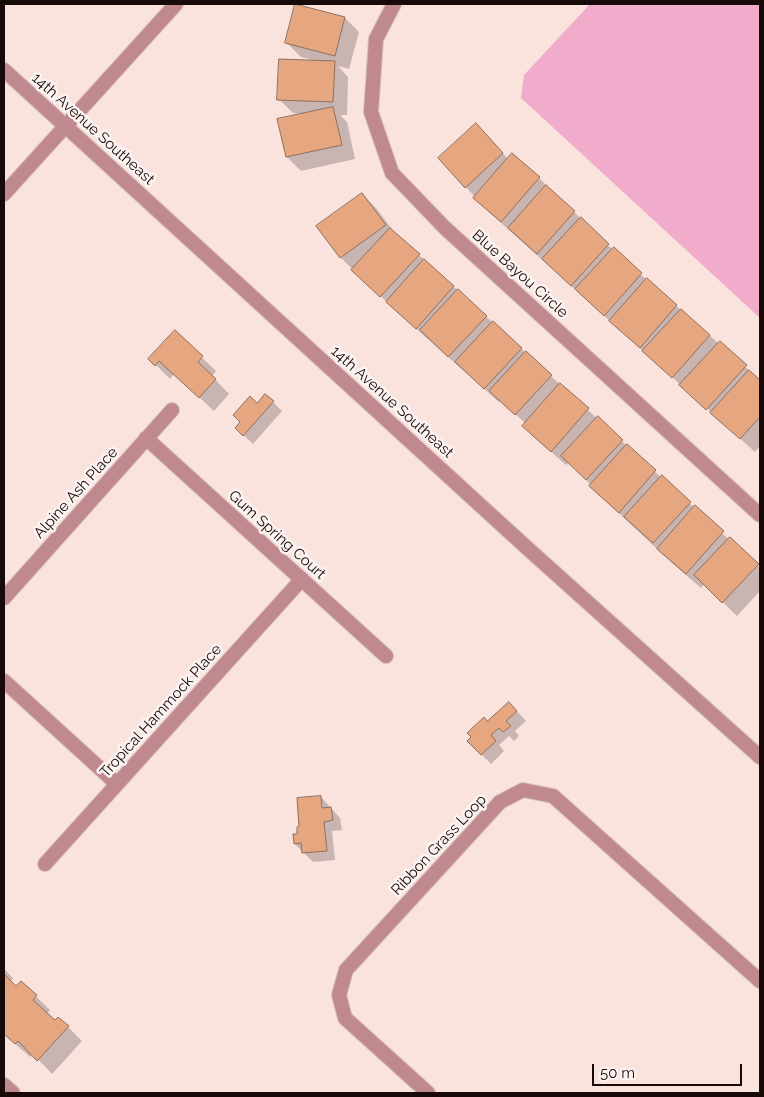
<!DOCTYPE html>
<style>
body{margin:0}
#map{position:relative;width:764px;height:1097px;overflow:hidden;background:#fae2dd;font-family:Raleway,sans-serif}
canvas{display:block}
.frame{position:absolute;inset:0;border:5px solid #170a08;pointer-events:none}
.scale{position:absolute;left:592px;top:1064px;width:150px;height:22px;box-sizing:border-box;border:2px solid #170a08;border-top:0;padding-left:6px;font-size:15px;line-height:18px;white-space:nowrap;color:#170a08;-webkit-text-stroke:4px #fcf4f2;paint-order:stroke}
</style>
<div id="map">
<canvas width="764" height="1097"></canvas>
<div class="frame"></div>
<div class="scale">50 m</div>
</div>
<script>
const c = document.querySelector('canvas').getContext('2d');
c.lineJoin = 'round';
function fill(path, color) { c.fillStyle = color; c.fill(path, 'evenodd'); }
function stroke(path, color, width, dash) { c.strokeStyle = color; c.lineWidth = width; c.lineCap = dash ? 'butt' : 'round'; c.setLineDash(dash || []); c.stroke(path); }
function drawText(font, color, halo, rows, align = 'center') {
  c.font = font + ' Raleway,sans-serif'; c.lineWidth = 5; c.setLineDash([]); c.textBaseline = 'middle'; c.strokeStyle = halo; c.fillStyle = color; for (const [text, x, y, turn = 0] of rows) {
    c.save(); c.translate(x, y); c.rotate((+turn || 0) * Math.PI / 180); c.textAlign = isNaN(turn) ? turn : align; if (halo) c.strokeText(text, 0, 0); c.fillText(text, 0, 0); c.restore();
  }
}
const water = new Path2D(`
 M590 4H760V318L521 98 524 75Z`);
const shadow = new Path2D(`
 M345 18 359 32 349 69 338 66 348 77 347 115H340L347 122 355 159 301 171 287 157 302 114 293 113 279 99 316 61 301 57 287 43Z
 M490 139 508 159 539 178 613 250 760 380V446L755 452 489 212 439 158Z
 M362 194 376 208 395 233 760 568V591L737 616 704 584 701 588 672 563 605 500 569 462 566 465 538 440 524 426 526 424 500 400 499 402 395 310 341 258 318 227Z
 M175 332 216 371 212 376 229 394 214 411 174 374 170 379 150 359Z
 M273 402 282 411 253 444 236 428 257 405Z
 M509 703 526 721 515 731 519 736 514 741 509 736 499 745 504 751 491 764 481 754 487 723Z
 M321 797 340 818 342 830 332 831 335 860 313 862 295 844Z
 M4 969 13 978 10 982 16 987 21 982 50 1010 47 1014 55 1022 59 1018 82 1041 52 1074 33 1054 30 1057 4 1034Z`);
const building = new Path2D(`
 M295 4 345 17 335 56 285 43Z
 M279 59 335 61 333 102 277 100Z
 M333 107 342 145 286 157 277 119Z
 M476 123 503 153 465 188 438 158Z
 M512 153 540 177 501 222 473 198Z
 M546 185 575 211 537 254 508 228Z
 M362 193 386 225 340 258 316 226Z
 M581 217 609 244 571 286 542 259Z
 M390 228 420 254 380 297 351 270Z
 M614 247 642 273 604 316 575 289Z
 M424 259 454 286 416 329 386 302Z
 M647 278 677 305 640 348 609 321Z
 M458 289 487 316 448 357 420 330Z
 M681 309 710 335 672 378 642 351Z
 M493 321 522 348 484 389 455 362Z
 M175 330 203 356 198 362 216 379 199 398 159 361 155 366 148 359Z
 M720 341 747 365 706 410 679 385Z
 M526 351 552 375 515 415 489 391Z
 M749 370 760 380V417L740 439 710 413Z
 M560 383 589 408 551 452 522 426Z
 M265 394 274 401 243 436 235 428 240 422 233 415 250 396 257 403Z
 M598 416 623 440 586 480 561 456Z
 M627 444 656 470 619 513 589 486Z
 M662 475 691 502 653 543 624 517Z
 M695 505 724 531 686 574 657 549Z
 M730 537 759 564 722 603 694 575Z
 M509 702 517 711 506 721 511 726 503 732 499 728 491 735 496 741 481 755 467 741 471 737 467 733 484 717 487 721Z
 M321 796 322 808 331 807 333 820 324 822 327 851 302 853 301 843 294 844 293 834H297V827L299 826 297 798Z
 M4 974 16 986 21 981 37 995 33 1000 55 1020 58 1017 69 1026 37 1061 18 1041 15 1044 4 1034Z`);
const minor = new Path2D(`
 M394 4 376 39 371 112 392 173 445 228 760 515
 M4 194 176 4
 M146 438 386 656
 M4 598 172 410
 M4 681 117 784
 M45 864 302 579
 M4 1085 13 1093
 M428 1093 345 1018 339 995 346 970 500 802 523 790 553 796 760 981`);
const tertiary = new Path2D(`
 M4 70 526 547 760 757`);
const streetNames = [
 ["14th Avenue Southeast",93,129,42],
 ["Blue Bayou Circle",520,274,42],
 ["14th Avenue Southeast",392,402,42],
 ["Alpine Ash Place",76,493,-48],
 ["Gum Spring Court",277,535,42],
 ["Tropical Hammock Place",161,711,-48],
 ["Ribbon Grass Loop",439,845,-47]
];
fill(water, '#f1accb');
fill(shadow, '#0003');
fill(building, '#e5a680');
stroke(building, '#8d6f5e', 1);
stroke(minor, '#d6bfbb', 16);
stroke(tertiary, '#d6bfbb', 16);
stroke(minor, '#c0898f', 14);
stroke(tertiary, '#c0898f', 14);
drawText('15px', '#170a08', '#fcf4f2', streetNames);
</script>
